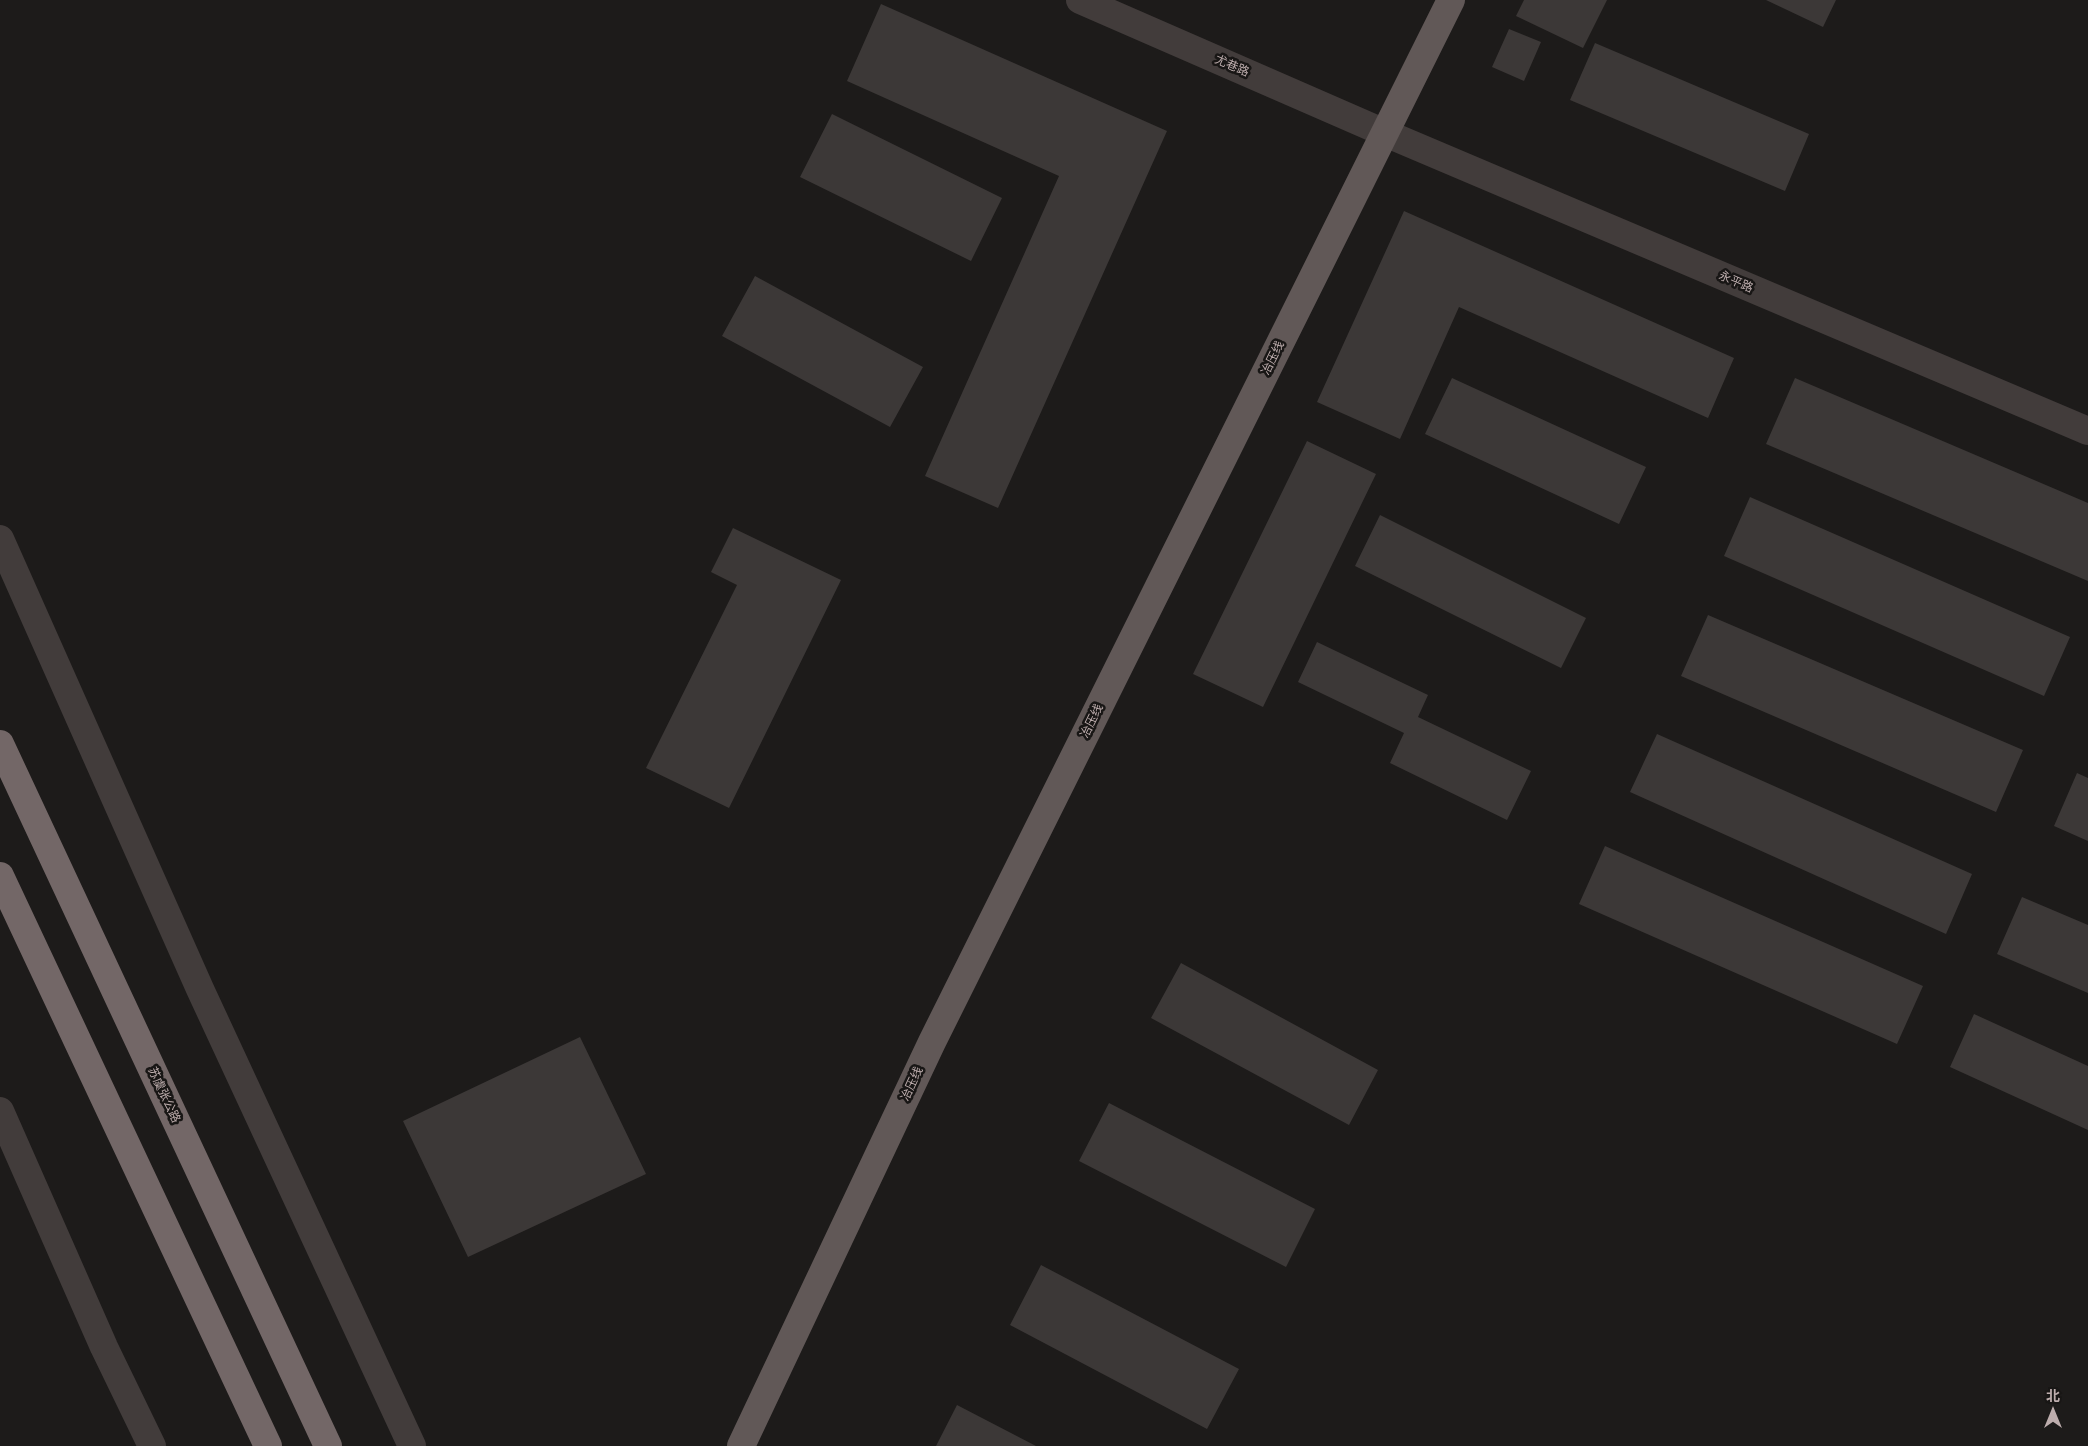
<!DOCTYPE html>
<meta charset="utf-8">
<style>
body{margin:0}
#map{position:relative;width:2088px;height:1446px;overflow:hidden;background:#1d1b1a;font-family:Inter,"Noto Sans SC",sans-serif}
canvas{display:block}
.north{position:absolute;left:2028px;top:1386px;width:50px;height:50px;-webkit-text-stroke:4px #181615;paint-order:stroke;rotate:0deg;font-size:14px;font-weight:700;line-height:20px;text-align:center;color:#bdadad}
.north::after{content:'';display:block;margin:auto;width:18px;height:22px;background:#bdadad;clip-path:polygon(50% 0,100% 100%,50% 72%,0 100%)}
</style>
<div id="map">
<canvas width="2088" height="1446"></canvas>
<div class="north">北</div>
</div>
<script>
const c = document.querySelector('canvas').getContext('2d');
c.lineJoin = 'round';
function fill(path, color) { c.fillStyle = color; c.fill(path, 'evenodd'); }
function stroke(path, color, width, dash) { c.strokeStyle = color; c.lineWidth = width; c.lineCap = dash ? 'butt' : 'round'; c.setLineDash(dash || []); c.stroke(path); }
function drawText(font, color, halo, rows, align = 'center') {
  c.font = font + ' Inter,"Noto Sans SC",sans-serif'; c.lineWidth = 5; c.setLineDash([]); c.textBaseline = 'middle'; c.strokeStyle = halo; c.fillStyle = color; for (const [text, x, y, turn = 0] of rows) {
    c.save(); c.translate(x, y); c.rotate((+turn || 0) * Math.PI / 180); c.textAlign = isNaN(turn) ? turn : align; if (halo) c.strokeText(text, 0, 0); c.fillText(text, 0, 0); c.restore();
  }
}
const building = new Path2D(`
 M1524 0H1607L1583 48 1516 16Z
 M1766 0H1836L1823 27Z
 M881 4 1167 131 998 508 925 476 1059 176 847 81Z
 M1509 29 1541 42 1524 81 1492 67Z
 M1595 43 1809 134 1785 191 1570 100Z
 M832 114 1002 198 971 261 800 177Z
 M1404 211 1734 358 1708 418 1459 307 1400 439 1317 402Z
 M755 276 923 367 890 427 722 336Z
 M1452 378 1646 467 1619 524 1425 434Z
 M1795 378 2088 503V581L1766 444Z
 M1307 441 1376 474 1263 707 1193 674Z
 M1750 497 2070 637 2044 696 1724 556Z
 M1380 515 1586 618 1561 668 1355 566Z
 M733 528 841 580 729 808 646 768 737 585 711 572Z
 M1708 615 2023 750 1996 812 1681 676Z
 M1317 642 1428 695 1418 717 1531 771 1507 820 1390 763 1404 733 1298 682Z
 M1657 734 1972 874 1946 934 1630 792Z
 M2077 773 2088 778V841L2054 826Z
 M1605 846 1923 986 1897 1044 1579 904Z
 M2022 897 2088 925V993L1997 954Z
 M1181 963 1378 1070 1349 1125 1151 1018Z
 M1974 1014 2088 1066V1130L1950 1067Z
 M580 1037 646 1174 468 1257 403 1121Z
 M1109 1103 1315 1209 1286 1267 1079 1161Z
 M1041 1265 1239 1369 1207 1429 1010 1325Z
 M957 1405 1036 1446H936Z`);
const minor = new Path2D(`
 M1080 0 1385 133 2088 431
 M0 539 200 989 412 1446
 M0 1111 104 1347 152 1446`);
const major = new Path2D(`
 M741 1446 932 1042 1451 0`);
const highway = new Path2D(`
 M0 744 328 1446
 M0 876 268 1446`);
const streetNames = [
 ["尤巷路",1232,66,23],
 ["永平路",1736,282,23],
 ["冶压线",1273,358,-64],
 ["冶压线",1092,721,-64],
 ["冶压线",912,1084,-65],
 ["苏虞张公路",164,1095,65]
];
fill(building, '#3c3837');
stroke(minor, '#423c3b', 28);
stroke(major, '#615857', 28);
stroke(highway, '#736767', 28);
drawText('12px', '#bdadad', '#181615', streetNames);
</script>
